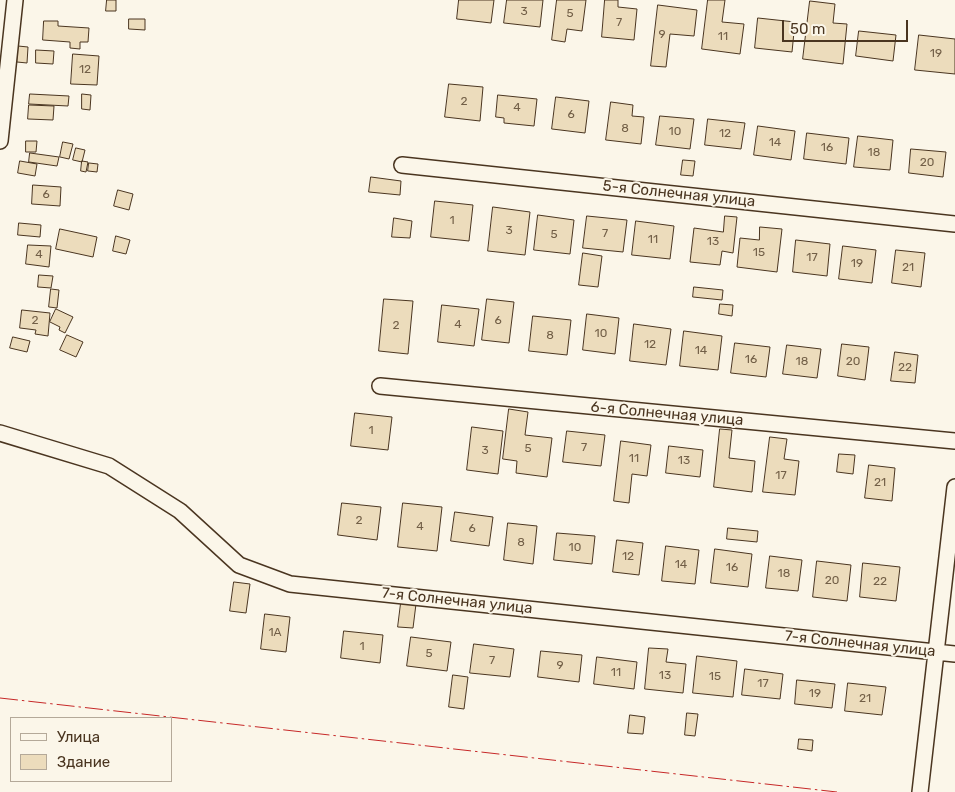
<!DOCTYPE html>
<meta charset="utf-8">
<style>
body{margin:0}
#map{position:relative;width:955px;height:792px;overflow:hidden;background:#fbf6e9;font-family:Rubik,sans-serif}
canvas{display:block}
.legend{position:absolute;left:10px;top:717px;width:162px;height:65px;box-sizing:border-box;background:#fbf6e9;border:1px solid #b4a999;margin:0;padding:6px 9px;list-style:none;font-size:15px;color:#4a3520}
.legend li{display:flex;align-items:center;gap:10px;height:25px}
.legend b{width:25px;border:1px solid #b4a999}
.scale{position:absolute;left:782px;top:20px;width:126px;height:22px;box-sizing:border-box;border:2px solid #4a3520;border-top:0;padding-left:6px;font-size:15px;line-height:18px;white-space:nowrap;color:#4a3520;-webkit-text-stroke:4px #fbf6e9;paint-order:stroke}
</style>
<div id="map">
<canvas width="955" height="792"></canvas>
<ul class="legend">
<li><b style="height:6px;background:#fbf6e9"></b>Улица</li>
<li><b style="height:14px;background:#ecdcbc"></b>Здание</li>
</ul>
<div class="scale">50 m</div>
</div>
<script>
const c = document.querySelector('canvas').getContext('2d');
c.lineJoin = 'round';
function fill(path, color) { c.fillStyle = color; c.fill(path, 'evenodd'); }
function stroke(path, color, width, dash) { c.strokeStyle = color; c.lineWidth = width; c.lineCap = dash ? 'butt' : 'round'; c.setLineDash(dash || []); c.stroke(path); }
function drawText(font, color, halo, rows, align = 'center') {
  c.font = font + ' Rubik,sans-serif'; c.lineWidth = 4; c.setLineDash([]); c.textBaseline = 'middle'; c.strokeStyle = halo; c.fillStyle = color; for (const [text, x, y, turn = 0] of rows) {
    c.save(); c.translate(x, y); c.rotate((+turn || 0) * Math.PI / 180); c.textAlign = isNaN(turn) ? turn : align; if (halo) c.strokeText(text, 0, 0); c.fillText(text, 0, 0); c.restore();
  }
}
const building = new Path2D(`
 M107 0H116V11H106Z
 M459 0H494L491 23 457 19Z
 M507 0H543L540 27 504 23Z
 M557 0H586L582 31 567 29 565 42 552 40Z
 M605 0H618V7L637 9 634 40 602 37Z
 M708 0H725L722 22 744 24 740 54 702 49Z
 M810 1 835 4 833 23 847 24 843 64 803 59Z
 M658 5 697 10 694 36 670 34 666 67 651 66Z
 M758 18 795 22 792 52 755 48Z
 M129 19H145V30L129 29Z
 M44 21H58V26L89 28 88 42H80V49L70 48V42L43 40Z
 M859 31 896 35 893 61 856 56Z
 M919 35 955 39V74L915 70Z
 M18 46 28 47 27 63 17 62Z
 M36 50 54 51 53 64 36 63Z
 M73 54 99 56 97 85 71 84Z
 M449 84 483 87 480 121 445 117Z
 M30 94 69 96 68 106 29 104Z
 M82 94 91 95 90 110 82 109Z
 M498 95 537 99 534 126 504 123V118L496 117Z
 M556 97 589 101 585 133 552 129Z
 M611 102 633 105 632 116 644 117 641 144 606 140Z
 M29 105 54 106 53 120 28 119Z
 M660 116 694 119 690 149 656 145Z
 M708 119 745 123 741 149 705 145Z
 M758 126 795 131 791 160 754 155Z
 M807 133 849 138 846 164 804 159Z
 M858 136 893 140 890 170 854 167Z
 M26 141H37L36 152H26Z
 M63 142 73 144 69 159 60 157Z
 M76 148 85 150 82 162 73 160Z
 M911 149 946 152 943 177 909 173Z
 M30 153 59 157 57 166 29 162Z
 M683 160 695 161 693 176 681 175Z
 M20 161 37 164 35 176 18 173Z
 M82 161 88 162 86 172 81 171Z
 M89 163 98 164 97 172 88 171Z
 M371 177 401 181 400 195 369 192Z
 M33 185 61 187 60 206 32 204Z
 M118 190 133 194 129 210 114 206Z
 M435 201 473 205 469 241 431 237Z
 M493 207 530 212 525 255 488 251Z
 M538 215 574 220 570 254 534 250Z
 M587 216 627 220 623 252 583 248Z
 M725 216 737 217 733 253 722 251 720 265 690 262 694 228 723 232Z
 M394 218 412 221 410 238 392 237Z
 M636 221 674 226 670 259 632 255Z
 M19 223 41 225 40 237 18 235Z
 M760 227 782 229 777 272 737 267 740 238 759 240Z
 M60 229 97 237 93 257 56 249Z
 M116 236 130 240 126 254 113 251Z
 M796 240 830 244 827 276 793 272Z
 M28 245 51 246 49 267 26 264Z
 M843 246 876 250 872 283 839 279Z
 M896 250 925 253 921 287 892 283Z
 M583 253 602 256 598 287 579 285Z
 M39 275 53 276 51 288 38 287Z
 M694 287 723 290 722 300 693 297Z
 M51 289 59 290 57 308 49 307Z
 M384 299 413 301 408 354 379 351Z
 M487 299 514 302 509 343 482 340Z
 M720 304 733 305 732 316 719 314Z
 M442 305 479 309 474 346 438 342Z
 M56 309 73 317 65 333 59 330 60 327 50 322Z
 M22 310 50 313 48 336 35 334 36 330 20 328Z
 M587 314 619 318 615 354 583 350Z
 M533 316 571 320 567 355 529 351Z
 M634 324 671 329 666 365 630 361Z
 M684 331 722 336 718 370 680 366Z
 M67 335 83 342 76 357 60 350Z
 M13 337 30 341 27 352 10 348Z
 M735 343 770 347 766 377 731 373Z
 M842 344 869 347 865 380 838 376Z
 M787 345 821 349 817 378 783 374Z
 M895 352 918 355 915 383 891 381Z
 M509 409 528 412 525 435 552 438 547 477 516 473 517 461 503 459Z
 M355 413 392 417 388 450 351 446Z
 M472 427 503 431 498 474 467 470Z
 M720 429 732 430 729 458 755 461 752 492 714 487Z
 M567 431 605 435 601 466 563 462Z
 M770 437 787 439 784 459 799 461 795 495 763 492Z
 M621 441 651 445 647 476 632 474 629 503 614 501Z
 M669 446 703 450 700 477 666 473Z
 M839 454 855 455 853 474 837 472Z
 M869 465 895 468 892 501 865 498Z
 M342 503 381 507 377 540 338 535Z
 M403 503 442 507 437 551 398 547Z
 M455 512 493 517 489 546 451 541Z
 M508 523 537 526 533 564 504 560Z
 M728 528 758 531 757 542 727 539Z
 M557 533 595 536 592 564 554 560Z
 M617 540 643 543 639 575 613 572Z
 M666 546 699 550 695 584 662 581Z
 M715 549 752 554 748 587 711 583Z
 M770 556 802 560 798 591 766 588Z
 M817 561 851 565 847 601 813 597Z
 M863 563 900 567 896 601 860 597Z
 M234 582 250 584 246 613 230 611Z
 M401 603 416 604 413 628 398 627Z
 M265 614 290 617 286 652 261 649Z
 M344 631 383 635 380 663 341 658Z
 M411 637 451 642 447 671 407 666Z
 M474 644 514 649 510 677 470 673Z
 M649 648 668 649 666 662 686 664 683 693 645 689Z
 M541 651 582 655 579 682 538 677Z
 M697 656 737 661 733 697 693 693Z
 M597 657 637 662 634 689 594 684Z
 M745 669 783 674 780 699 742 695Z
 M453 675 468 677 464 709 449 707Z
 M797 680 835 684 832 708 795 704Z
 M848 683 886 687 882 715 845 711Z
 M687 713 698 714 695 736 685 735Z
 M630 715 645 717 643 734 628 733Z
 M799 739 813 740 812 751 798 749Z`);
const minor = new Path2D(`
 M0 141 15 0
 M402 165 955 224
 M380 386 955 441
 M0 433 109 466 180 511 239 565 290 584 955 654
 M920 792 955 487`);
const power = new Path2D(`
 M0 698 837 792`);
const numberNames = [
 ["3",524,12],
 ["5",570,14],
 ["7",619,23],
 ["9",662,35],
 ["11",723,37],
 ["19",936,54],
 ["12",85,70],
 ["2",464,102],
 ["4",517,108],
 ["6",571,115],
 ["8",625,129],
 ["10",675,132],
 ["12",725,134],
 ["14",775,143],
 ["16",827,148],
 ["18",874,153],
 ["20",927,163],
 ["6",46,195],
 ["1",452,221],
 ["3",509,231],
 ["7",605,234],
 ["5",554,235],
 ["11",653,240],
 ["13",713,242],
 ["15",759,253],
 ["4",39,255],
 ["17",812,258],
 ["19",857,264],
 ["21",908,268],
 ["2",35,321],
 ["6",498,321],
 ["4",458,325],
 ["2",396,326],
 ["10",601,334],
 ["8",550,336],
 ["12",650,345],
 ["14",701,351],
 ["16",751,360],
 ["18",802,362],
 ["20",853,362],
 ["22",905,368],
 ["1",371,431],
 ["7",584,448],
 ["5",528,449],
 ["3",485,451],
 ["11",634,459],
 ["13",684,461],
 ["17",781,476],
 ["21",880,483],
 ["2",359,521],
 ["4",420,527],
 ["6",472,529],
 ["8",521,543],
 ["10",575,548],
 ["12",628,557],
 ["14",681,565],
 ["16",732,568],
 ["18",784,574],
 ["20",832,581],
 ["22",880,582],
 ["1А",275,633],
 ["1",362,647],
 ["5",429,654],
 ["7",492,661],
 ["9",560,666],
 ["11",616,673],
 ["13",665,676],
 ["15",715,677],
 ["17",763,684],
 ["19",815,694],
 ["21",865,699]
];
const streetNames = [
 ["5-я Солнечная улица",679,194,6],
 ["6-я Солнечная улица",667,414,5],
 ["7-я Солнечная улица",457,601,6],
 ["7-я Солнечная улица",860,644,6]
];
fill(building, '#ecdcbc');
stroke(building, '#4a3520', 1);
stroke(minor, '#4a3520', 18);
stroke(minor, '#fbf6e9', 15);
stroke(power, '#c62828', 1, [18, 4, 2.5, 4]);
drawText('12px', '#725f47', null, numberNames);
drawText('15px', '#4a3520', '#fbf6e9', streetNames);
</script>
